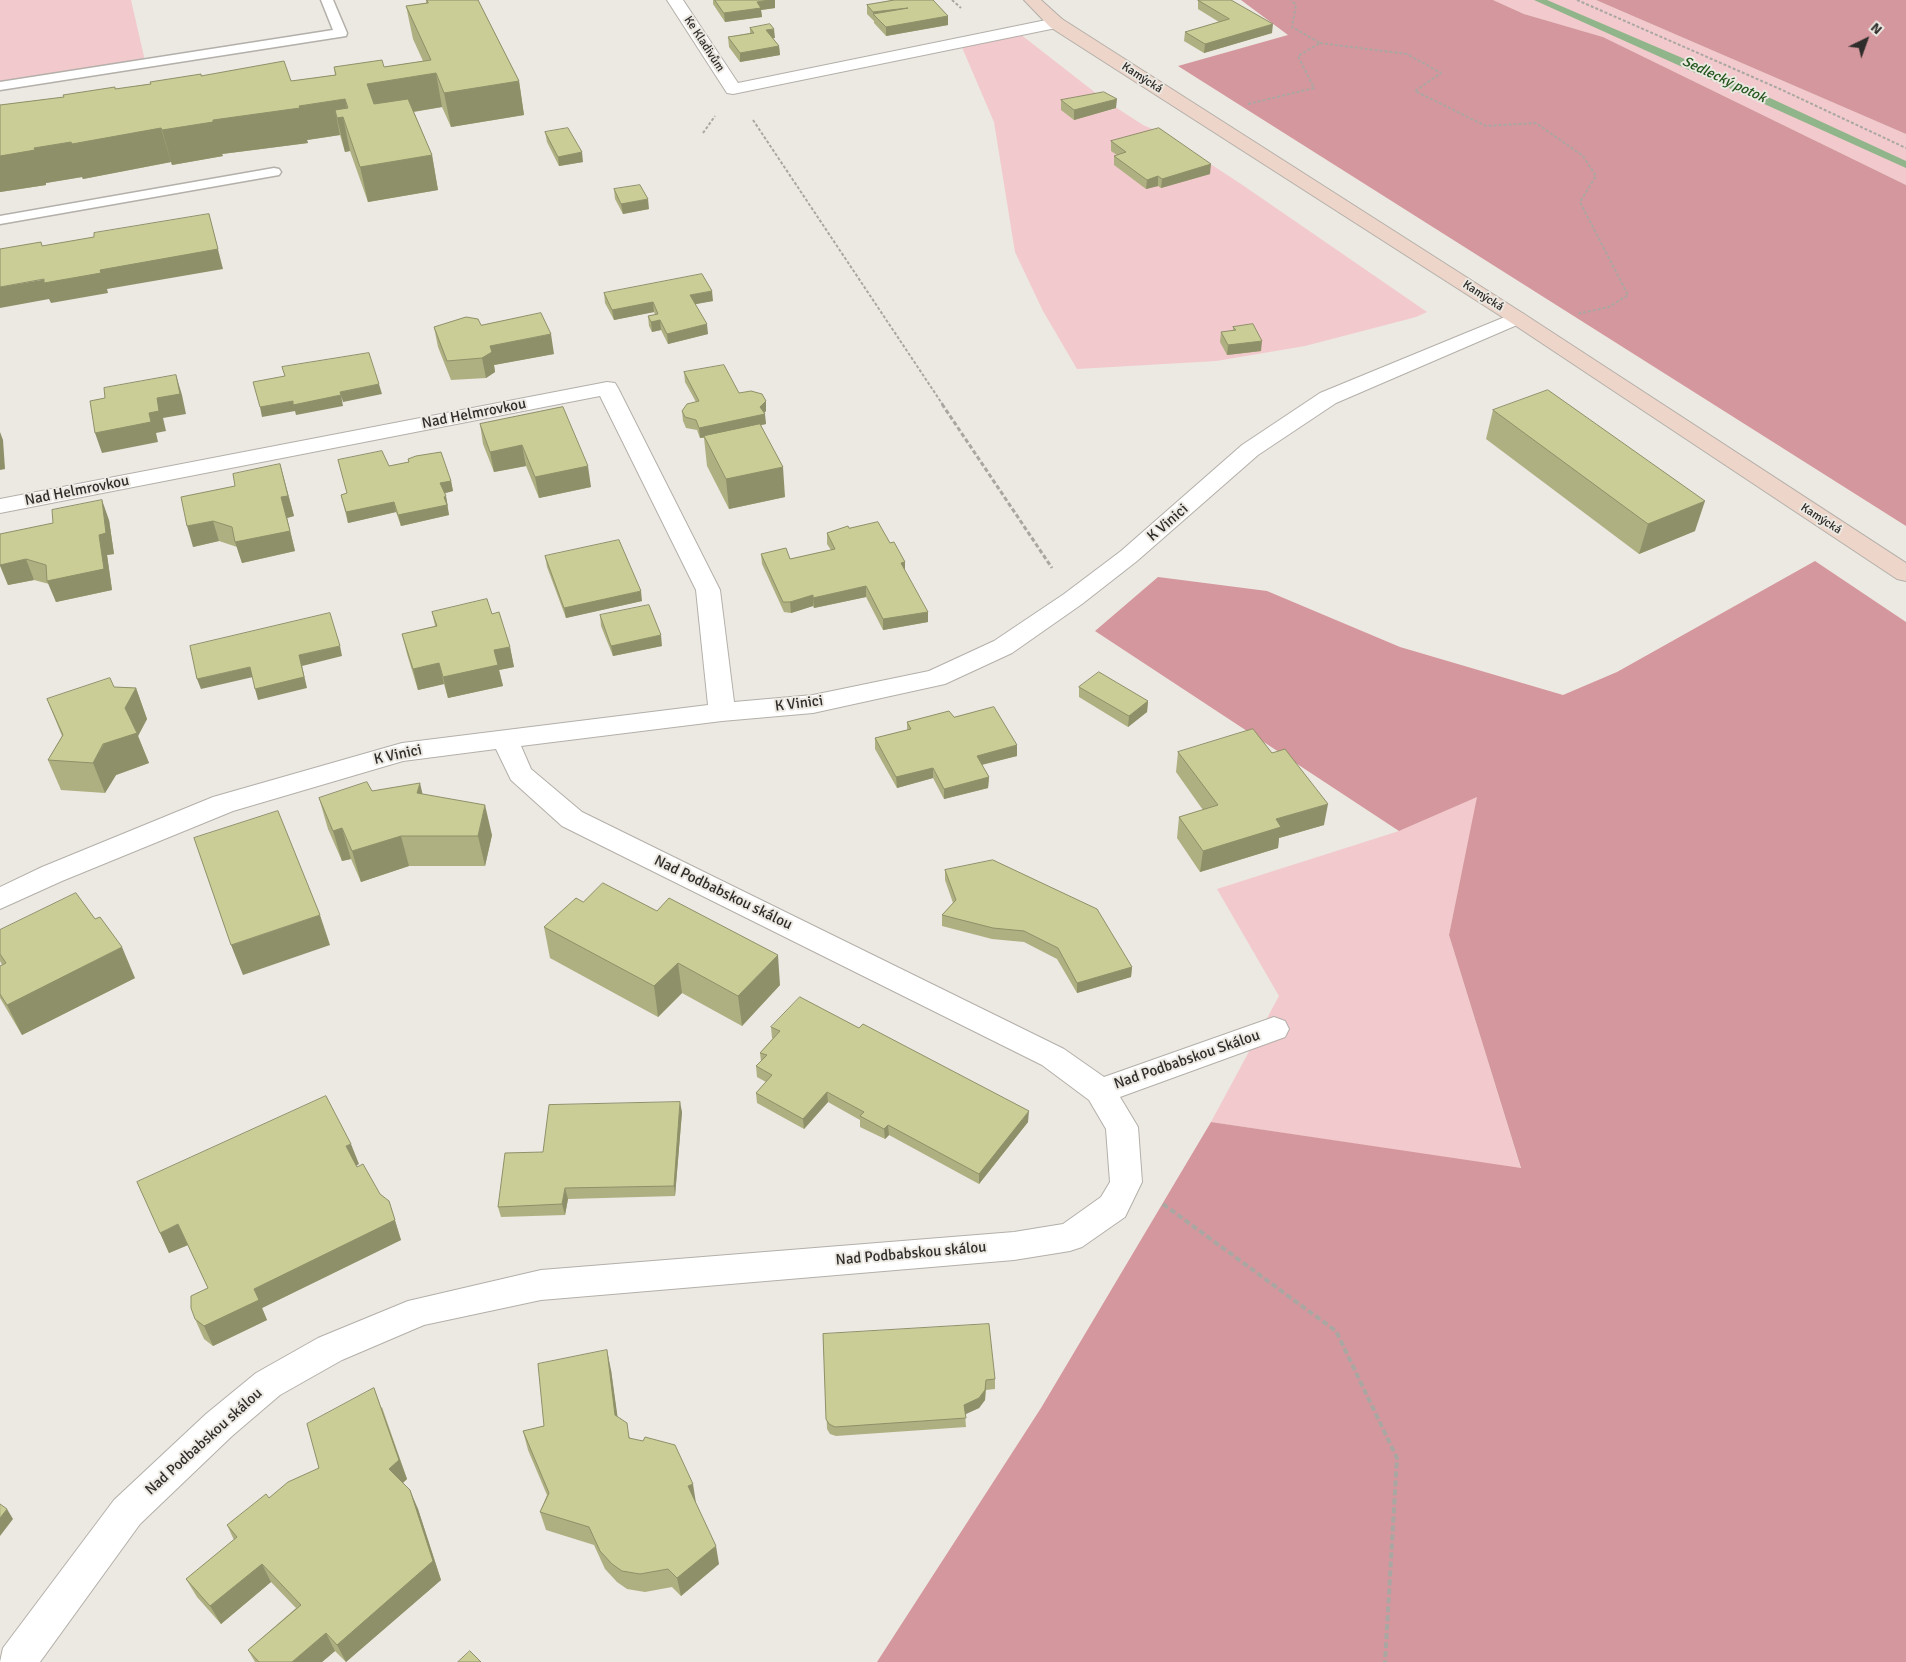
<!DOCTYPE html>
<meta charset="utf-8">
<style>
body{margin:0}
#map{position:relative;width:1906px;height:1662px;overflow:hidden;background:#ece8e2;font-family:Signika,sans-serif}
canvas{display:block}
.north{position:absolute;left:1841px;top:15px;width:50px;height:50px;-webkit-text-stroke:4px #ece8e2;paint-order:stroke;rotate:42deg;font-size:14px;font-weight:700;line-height:20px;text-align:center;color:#2f2d2b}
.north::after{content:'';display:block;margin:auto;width:18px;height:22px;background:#2f2d2b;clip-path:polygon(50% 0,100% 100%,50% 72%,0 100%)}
</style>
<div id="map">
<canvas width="1906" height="1662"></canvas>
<div class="north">N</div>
</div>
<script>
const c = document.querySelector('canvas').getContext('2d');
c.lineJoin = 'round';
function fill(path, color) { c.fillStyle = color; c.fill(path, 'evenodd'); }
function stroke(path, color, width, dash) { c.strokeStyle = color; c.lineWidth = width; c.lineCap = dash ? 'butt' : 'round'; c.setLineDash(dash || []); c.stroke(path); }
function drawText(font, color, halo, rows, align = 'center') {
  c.font = font + ' Signika,sans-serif'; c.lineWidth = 4; c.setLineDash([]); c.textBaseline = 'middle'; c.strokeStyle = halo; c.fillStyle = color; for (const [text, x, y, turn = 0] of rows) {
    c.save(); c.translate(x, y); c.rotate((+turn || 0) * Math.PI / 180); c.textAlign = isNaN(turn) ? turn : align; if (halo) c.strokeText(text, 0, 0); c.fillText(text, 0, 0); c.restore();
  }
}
const green = new Path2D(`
 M0 0H131L145 61 0 81Z
 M1493 0H1596L1906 134V185L1603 37 1524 14Z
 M1020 34 1106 101 1143 125 1166 135 1241 184 1427 312 1416 317 1305 346 1216 361 1077 369 1043 311 1015 252 994 122 961 45ZM1115 109 1074 119 1062 110Z
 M1478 796 1449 935 1521 1169 1211 1122 1279 996 1217 889 1399 831Z`);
const forest = new Path2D(`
 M1241 0H1493L1524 14 1603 37 1906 185V526L1178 66 1288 35Z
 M1596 0H1906V134Z
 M1815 561 1906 622V1662H877L1041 1408 1211 1122 1521 1168 1449 935 1477 797 1399 831 1095 631 1158 577 1267 591 1400 647 1563 695 1617 672Z`);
const stream = new Path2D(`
 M1534 0H1547L1701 66 1906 161V168Z`);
const pathFar2 = new Path2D(`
 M952 0 961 8
 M1577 0 1780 89 1906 148
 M1320 43 1407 54 1441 73 1415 91 1486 126 1536 123 1583 156 1596 176 1580 202 1628 295 1609 307 1577 314
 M1248 104 1314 88 1298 56 1320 43 1292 27 1296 5 1291 0
 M753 120 943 405
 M703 133 715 116`);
const pathFar1 = new Path2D(`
 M942 404 1052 568`);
const path = new Path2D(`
 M1163 1204 1336 1331 1397 1458 1385 1662`);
const service = new Path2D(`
 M321 0H333L347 33 346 36 0 90V82L333 30Z
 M274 168 279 169 281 172 279 175 0 224V216Z`);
const minor = new Path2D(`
 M667 0H683L738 83 1056 18 1062 19 1064 23 1062 27 1056 28 733 94 727 93Z
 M1517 312 1524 314 1527 318 1524 322 1336 403 1258 455 1137 561 1082 604 1012 653 945 684 813 713 722 721 521 746 531 769 582 812 1064 1049 1104 1077 1274 1017 1285 1021 1289 1029 1285 1037 1120 1097 1138 1127 1142 1182 1125 1217 1082 1247 1070 1251 1014 1260 541 1300 424 1325 342 1360 280 1395 232 1436 140 1524 40 1662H0L3 1648 114 1500 206 1414 256 1373 318 1338 408 1301 541 1270 1014 1232 1063 1224 1101 1197 1110 1182 1106 1129 1089 1100 1042 1065 562 826 511 780 496 749 403 761 233 811 62 881 0 909V887L42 867 213 797 402 743 708 705 696 590 600 396 0 513V499L607 382 615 383 618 388 720 590 734 702 813 695 929 671 994 641 1064 594 1121 551 1242 445 1320 393Z`);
const secondary = new Path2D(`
 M1024 0H1041L1062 19 1524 314 1906 563V581L1897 579 1510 322 1050 27Z`);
const wall = new Path2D(`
 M426 0H478L519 81 524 115 451 127 442 107 414 112 432 155 438 190 368 202 350 151 345 152 340 135 307 140 308 143 222 154 223 156 172 165 171 162 83 179 82 177 46 183V185L0 192V105L64 97 201 76 291 81 335 75 334 67H384L423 61 413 39 406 6 426 3Z
 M713 0H775V8L761 10 762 17 725 22 713 4Z
 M892 0H933L948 16V25L886 36 874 23V21L867 14V5Z
 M1198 0 1272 33 1204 53 1184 41 1185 32 1219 22 1198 9Z
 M750 28 775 38H773L779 46 780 55 740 62 729 47 728 37 750 33Z
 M1061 100 1116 108 1074 120 1061 110Z
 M545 132 583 162 559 166 547 142Z
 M1111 141 1210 174 1161 188 1158 186 1146 189 1114 165V156L1117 155 1111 151Z
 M614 189 649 209 623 214 615 199Z
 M604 293 713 301 695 304 708 334 668 344 661 330 652 332 649 326 648 316 655 315 654 312 614 320 605 303Z
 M481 325 554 354 494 365 495 372 486 378 451 380 438 347 434 327Z
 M1233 327 1261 351 1227 355 1220 342 1221 332 1233 331Z
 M684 372 739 393 766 401V411L764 413 766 424 761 425 785 497 729 509 707 466 704 438H700L697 430 686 428 683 421 682 411 696 402 685 382Z
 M563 407 591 487 539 498 526 466 494 472 483 444 480 424Z
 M1493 410 1695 531 1639 554 1486 439Z
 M408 459 451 481 453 491 445 493 448 506H447L449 515 401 526 396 512 348 523 341 495 347 493 389 466 409 462Z
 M280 464 294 516 287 518 295 551 242 563 237 547 219 541 193 547 235 486Z
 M109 520 114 554 107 555 112 590 56 602 49 584 34 580 8 585 0 566V534Z
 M849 528 890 543 905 562V571L928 622 883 630 866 597 814 608 813 606 791 613 784 612 762 564 761 554 790 559 831 550 827 544V533Z
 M545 556 642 601 566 618 547 567Z
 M432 612 492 614 510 647 514 667 499 670 503 686 448 698 444 684 418 690 407 654 402 634 435 626Z
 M600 615 662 646 613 656 601 626Z
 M114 687 136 688 147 719 138 736 149 763 116 775 105 793 61 790 48 760 62 736 47 699Z
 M1079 687 1148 701 1147 712 1128 727 1079 697Z
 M954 717 1017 756 982 765 989 777 988 788 944 799 933 778 897 788 875 749V738L907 730V722Z
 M1178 752 1324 825 1279 838 1278 848 1200 872 1177 838 1179 817 1203 810 1176 772Z
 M372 791 422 794 492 835 485 866H409L361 882 351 859 342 861 328 829 319 798Z
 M945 870 1132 967 1131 977 1077 993 1057 959 1024 942 992 939 942 926V915L953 903 945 880Z
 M583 902 780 985 742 1026 682 993 658 1017 550 958 544 927Z
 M0 930 135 978 22 1035 0 998V966L2 965 0 961Z
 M771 1027 1028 1122 979 1184 889 1135 885 1139 860 1127V1120L828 1102 804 1129 757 1103 756 1093 766 1082 757 1077 756 1066 761 1061 760 1053 773 1038H772Z
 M682 1112 675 1196 568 1199 565 1215 501 1217 498 1207 543 1152Z
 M359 1164 356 1165 380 1194 389 1201 401 1240 262 1308 267 1320 213 1346 204 1339 195 1319 208 1288 188 1245 169 1253 160 1233Z
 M823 1334 995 1379V1389L986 1390 985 1400 979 1408 965 1414 966 1427 836 1436 830 1434 827 1429Z
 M611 1370 617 1416 630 1438 696 1503 719 1564 681 1596 672 1587 645 1592 627 1589 617 1582 605 1569 594 1545 546 1530 540 1512 547 1495 528 1450 523 1431 544 1426Z
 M382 1407 407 1479 403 1483 418 1509 441 1580 346 1662 335 1651 322 1662H255L248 1650 296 1608 271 1582 221 1624 197 1597 186 1579 234 1540 227 1525 269 1498 319 1468Z`);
const shadedWall = new Path2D(`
 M769 0H775V8L761 10 762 17 725 22 724 13 757 2Z
 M908 8 873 14 874 21 873 12Z
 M948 16V25L886 36V27Z
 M1273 24 1272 33 1204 53 1205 44Z
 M774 29 775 38 767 39 766 30Z
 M779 46 780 55 740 62V53Z
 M436 73 442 107 374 118 367 84Z
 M519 81 524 115 451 127 444 93Z
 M345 99 352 133 343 117 350 151 345 152 337 118 335 110 340 135 307 140 308 143 222 154 223 156 172 165 162 130 213 120Z
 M1117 99 1116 108 1074 120V110Z
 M161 128 171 162 83 179 82 177 46 183V185L0 192V156L34 148Z
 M582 152 583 162 559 166 558 157Z
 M432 155 438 190 368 202 360 167Z
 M1211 164 1210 174 1161 188 1162 179Z
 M1158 176V186L1146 189 1147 180Z
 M648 199 649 209 623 214 621 204Z
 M209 214 223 269 107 289 108 293 51 303 49 299 0 308V287L100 270Z
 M712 291 713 301 691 305 690 295Z
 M653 302 654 312 614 320 612 310Z
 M660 320 661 330 652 332 651 322Z
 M707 324 708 334 668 344 667 334Z
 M551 334 554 354 494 365 495 372 486 378 482 358 490 346Z
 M1262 341 1261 351 1227 355 1228 345Z
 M176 375 182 395 186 414 163 418 166 431 156 433 158 442 102 453 95 433 157 398Z
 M379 384 382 394 343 402 340 392Z
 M341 395 343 406 296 415 295 411 262 417 260 407 293 401Z
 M766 401V411L763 414H765L766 424 700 438 699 428 760 407Z
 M0 432 3 440 5 469 0 470Z
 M522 445 526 466 494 472 490 452Z
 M280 464 294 516 287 518 295 551 242 563 235 542 281 497Z
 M588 466 591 487 539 498 535 477Z
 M783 467 785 497 729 509 726 479Z
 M451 481 453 491 442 494 440 483Z
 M446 496 449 515 401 526 398 515Z
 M102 500 109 520 114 554 107 555 112 590 56 602 47 581 99 535Z
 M1705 501 1695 531 1639 554 1648 524Z
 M394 502 396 512 348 523 346 512Z
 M213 521 219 541 193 547 187 526Z
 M26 559 34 580 8 585 0 565Z
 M905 562V572L901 563Z
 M866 586V597L814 608 813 598Z
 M641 591 642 601 566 618 564 608Z
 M813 595V606L791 613 790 602Z
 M928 612V622L883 630V619Z
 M661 635 662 646 613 656 611 646Z
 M340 646 342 656 302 666 307 688 258 700 255 689 299 655Z
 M510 647 514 667 499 670 503 686 448 698 443 677 494 650Z
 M439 663 444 684 418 690 413 669Z
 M250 667 253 677 201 689 197 679Z
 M136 688 147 719 138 736 149 763 116 775 105 793 93 763Z
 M1148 701 1147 712 1128 727 1129 716Z
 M1017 745V756L976 766 977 756Z
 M933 768V778L897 788 896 777Z
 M989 777 988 788 944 799V789Z
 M420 783 427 813 417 793Z
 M1328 804 1324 825 1279 838 1278 848 1200 872 1203 851 1276 819Z
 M485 805 492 835 485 866 478 836Z
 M342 828 351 859 342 861 333 831Z
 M401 836 409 866 361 882 352 851Z
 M320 915 330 945 243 975 231 945Z
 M122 947 135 978 22 1035 7 1005Z
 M778 955 780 985 742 1026 738 996Z
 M678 963 682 993 658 1017 654 986Z
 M1132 967 1131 977 1077 993V983Z
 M827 1092 828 1102 804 1129 803 1119Z
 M680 1102 682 1112 675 1196 674 1186Z
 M1029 1111 1028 1122 979 1184V1174Z
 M888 1125 889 1135 885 1139 884 1129Z
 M351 1144 359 1164 354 1167 346 1146Z
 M565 1188 568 1199 565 1215 562 1204Z
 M389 1201 401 1240 262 1308 267 1320 213 1346 204 1326 254 1289Z
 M178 1224 188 1245 169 1253 160 1233Z
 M607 1350 611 1370 620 1434 615 1415Z
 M986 1380 985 1400 979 1408 964 1415V1405Z
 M374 1388 407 1479 397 1488 389 1469Z
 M693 1484 696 1503 692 1505 688 1486Z
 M410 1490 418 1509 441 1580 346 1662 337 1645Z
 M7 1509 13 1519 0 1536V1518Z
 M716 1546 719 1564 681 1596 677 1578Z
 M262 1564 271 1582 221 1624 210 1606Z
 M326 1633 335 1651 322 1662H292Z`);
const building = new Path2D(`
 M427 0H478L519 81 444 93 436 73 367 84 374 104 408 99 432 155 360 167 343 117 337 118 335 110 348 108 345 99 299 106 300 108 213 120V122L162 130 161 128 72 144 71 142 34 148 35 150 0 156V105L64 97 63 95 115 87V89L151 84 150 82 201 74V76L284 61 291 81 336 75 334 67 382 60 384 67 431 60 406 6 428 3Z
 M715 0H769L757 2 761 8 724 13Z
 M895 0H933L948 16 886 27 873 14 908 8 873 12 867 5Z
 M1198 0H1231L1273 24 1205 44 1185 32 1229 19Z
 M770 24 774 29 766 30 779 46 740 53 728 37 754 33 750 28Z
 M1104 92 1117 99 1074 110 1061 100Z
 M568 128 582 152 558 157 545 132Z
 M1159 128 1211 164 1162 179 1158 176 1147 180 1114 156 1126 152 1111 141Z
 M640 185 648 199 621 204 614 189Z
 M209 214 218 249 100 270 101 273 44 283V279L0 287V249L41 242 42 246 94 237V233Z
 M702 274 712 291 690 295 707 324 667 334 660 320 651 322 648 316 658 314 653 302 612 310 604 293Z
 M541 313 551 334 490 346 492 352 482 358 447 361 434 327 466 317 478 319 481 325Z
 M1253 324 1262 341 1228 345 1221 332 1236 330 1233 327Z
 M369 353 379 384 340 392 341 395 293 405V401L260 407 253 382 285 376 282 367Z
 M724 365 739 393 751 391 762 394 766 401 760 407 765 414 699 428 696 420 685 417 682 411 687 404 699 401 684 372Z
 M176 375 180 394 157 398 159 411 149 413 151 422 95 433 90 401 105 398 104 388Z
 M1548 390 1705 501 1648 524 1493 410Z
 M563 407 588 466 535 477 522 445 490 452 480 424Z
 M760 424 783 467 726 479 704 436Z
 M382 451 389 466 409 462 408 459 416 456 441 452 451 481 440 483 446 496 444 497 447 505 398 515 394 502 346 512 341 495 347 493 338 460Z
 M280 464 288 496 281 497 290 531 235 542 232 527 213 521 187 526 181 497 235 486 233 474Z
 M102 500 106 533 99 535 104 569 47 581 46 565 26 559 0 565V534L53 523 52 510Z
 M878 522 890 543 894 542 905 562 901 563 928 612 883 619 866 586 813 598V595L790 602H783L761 554 786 548 790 559 835 549 827 533 848 526 849 528Z
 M619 540 641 591 564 608 545 556Z
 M487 599 492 614 499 612 510 647 494 650 498 665 443 677 439 663 413 669 402 634 437 626 432 612Z
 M649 605 661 635 611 646 600 615Z
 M330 613 340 646 299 655 304 677 255 689 250 667 197 679 190 646Z
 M1099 672 1148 701 1129 716 1079 687Z
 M110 678 114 687 136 688 125 708 137 733 103 744 93 763 48 760 63 735 47 699Z
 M994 707 1017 745 977 756 989 777 944 789 933 768 896 777 875 738 911 729 907 722 949 711 954 717Z
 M1253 729 1272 753 1285 749 1328 804 1276 819 1281 827 1203 851 1179 817 1218 805 1178 752Z
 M367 782 372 791 420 783 417 793 485 805 478 836H401L352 851 342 828 333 831 319 798Z
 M278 811 320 915 231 945 194 838Z
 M993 860 1097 909 1132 967 1077 983 1058 948 1024 931 993 928 942 915 956 900 945 870Z
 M603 883 657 911 669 898 778 955 738 996 678 963 654 986 544 927 576 898 583 902Z
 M76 893 95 919 100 917 122 947 7 1005 0 994V966L6 963 0 954V930Z
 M800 997 859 1028 863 1024 1029 1111 979 1174 888 1125 884 1129 860 1116 864 1112 827 1092 803 1119 756 1093 772 1075 756 1066 767 1055 760 1053 780 1031 771 1027Z
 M326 1096 351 1144 346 1146 357 1167 363 1164 380 1194 389 1201 395 1220 254 1289 259 1300 204 1326 195 1319 191 1308V1296L208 1288 178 1224 160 1233 137 1182Z
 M680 1102 674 1186 565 1188 562 1204 498 1207 505 1153 543 1152 549 1105Z
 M989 1324 995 1379 986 1380 985 1390 979 1398 964 1405 966 1418 835 1427 829 1424 826 1419 823 1334Z
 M607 1350 615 1415 627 1423 629 1438 643 1441 645 1437 675 1445 693 1484 688 1486 716 1546 677 1578 668 1569 640 1574 622 1571 612 1564 600 1551 589 1527 540 1512 549 1493 523 1431 544 1426 538 1364Z
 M374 1388 399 1460 389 1469 410 1490 433 1561 337 1645 326 1633 292 1662H259L248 1650 301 1605 262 1564 210 1606 186 1579 237 1537 227 1525 266 1494 269 1498 288 1482 319 1468 307 1424Z
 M0 1504 7 1509 0 1518Z
 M470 1651 481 1662H458Z`);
const farStreetnames = [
 ["Ke Kladivům",704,44,57],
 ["Kamýcká",1142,78,33],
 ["Kamýcká",1483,296,33],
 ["Kamýcká",1821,519,33]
];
const farWaternames = [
 ["Sedlecký potok",1724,80,25]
];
const streetNames = [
 ["Nad Helmrovkou",474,414,-11],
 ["Nad Helmrovkou",77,491,-11],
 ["K Vinici",1168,523,-41],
 ["K Vinici",799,704,-7],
 ["K Vinici",398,755,-12],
 ["Nad Podbabskou skálou",723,893,26],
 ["Nad Podbabskou Skálou",1187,1060,-19],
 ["Nad Podbabskou skálou",911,1254,-5],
 ["Nad Podbabskou skálou",204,1442,-42]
];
fill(green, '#f2c9cc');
fill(forest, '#d4979d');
fill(stream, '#90b58a');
stroke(service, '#b3afa9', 3);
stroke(minor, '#b3afa9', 2);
stroke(secondary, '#b3afa9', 2);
stroke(pathFar2, '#aaa7a3', 2, [3, 2]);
stroke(pathFar1, '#aaa7a3', 3, [4.5, 2.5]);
stroke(path, '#aaa7a3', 4, [6, 3]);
fill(service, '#fff');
fill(minor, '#fff');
fill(secondary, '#eed5c9');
fill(wall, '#afb081');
fill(shadedWall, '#8e9069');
fill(building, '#cbcd96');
stroke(building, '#8e9069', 1);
drawText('12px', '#2f2d2b', '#ece8e2', farStreetnames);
drawText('italic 14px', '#24571e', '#ece8e2', farWaternames);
drawText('15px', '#2f2d2b', '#ece8e2', streetNames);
</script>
